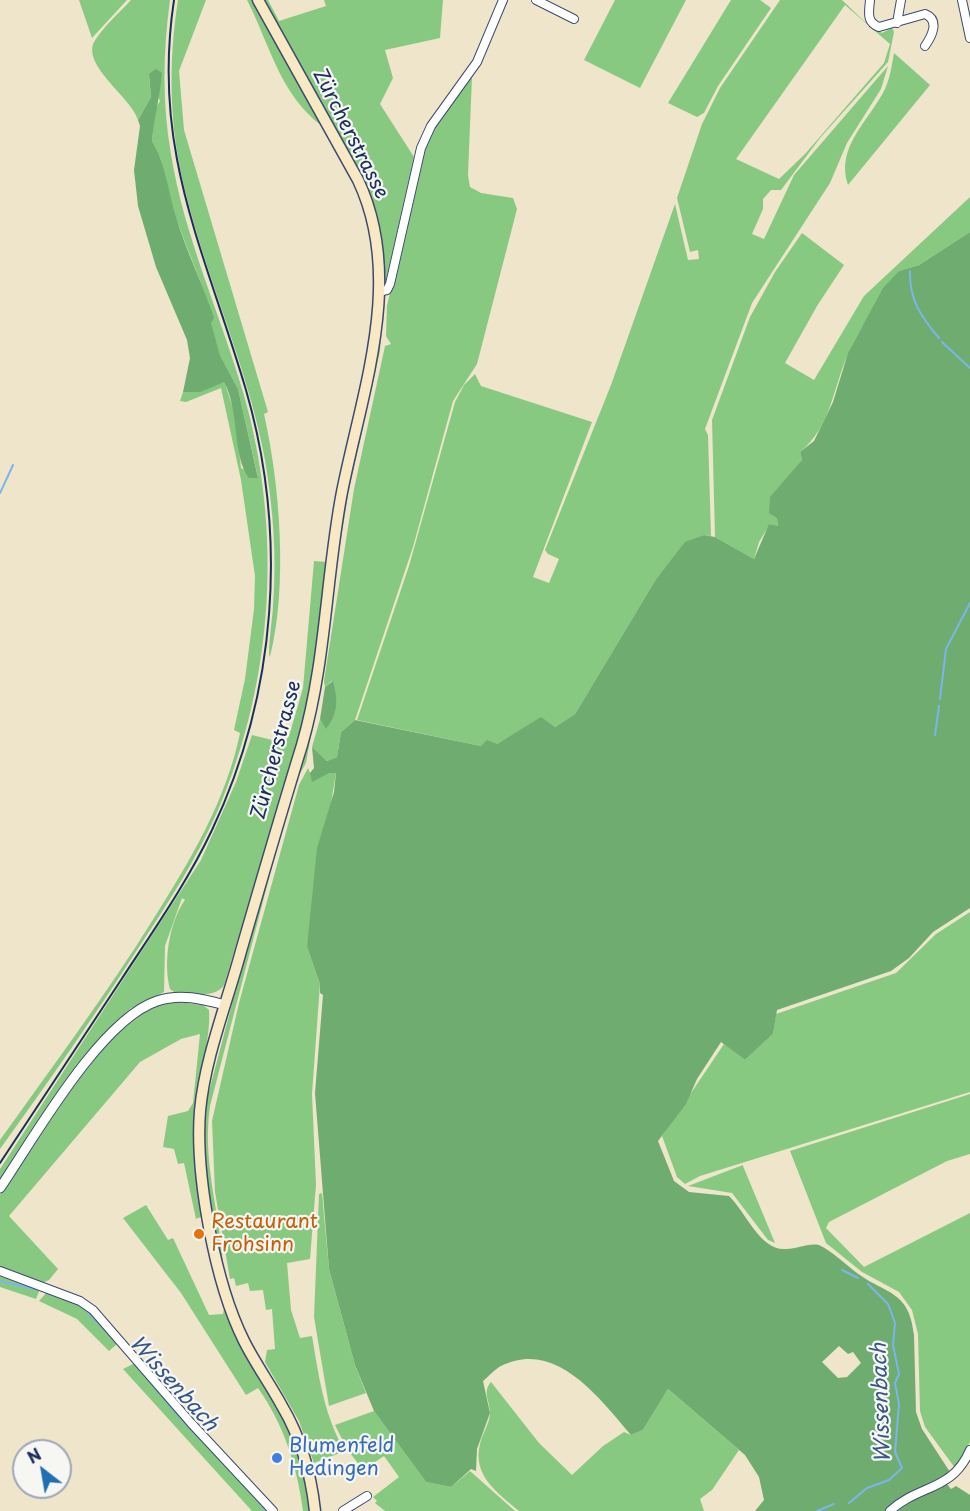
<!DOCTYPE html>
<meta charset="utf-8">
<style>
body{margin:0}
#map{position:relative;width:970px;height:1511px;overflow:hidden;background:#eee5cb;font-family:"Playpen Sans",sans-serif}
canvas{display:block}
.north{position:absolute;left:12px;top:1439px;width:60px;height:60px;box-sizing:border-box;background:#f6f6f2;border:2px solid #9ea6b7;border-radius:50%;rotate:329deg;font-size:16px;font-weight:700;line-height:24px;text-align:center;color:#1b2f5e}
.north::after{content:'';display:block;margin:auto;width:21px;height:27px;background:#1f6fb2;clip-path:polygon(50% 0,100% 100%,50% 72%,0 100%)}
</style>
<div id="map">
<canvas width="970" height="1511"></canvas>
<div class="north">N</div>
</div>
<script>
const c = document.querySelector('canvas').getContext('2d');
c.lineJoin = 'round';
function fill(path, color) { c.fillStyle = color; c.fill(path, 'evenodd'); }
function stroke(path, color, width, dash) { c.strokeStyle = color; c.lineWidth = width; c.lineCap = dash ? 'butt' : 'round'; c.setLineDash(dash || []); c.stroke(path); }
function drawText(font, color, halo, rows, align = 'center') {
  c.font = font + ' "Playpen Sans",sans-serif'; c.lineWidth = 4.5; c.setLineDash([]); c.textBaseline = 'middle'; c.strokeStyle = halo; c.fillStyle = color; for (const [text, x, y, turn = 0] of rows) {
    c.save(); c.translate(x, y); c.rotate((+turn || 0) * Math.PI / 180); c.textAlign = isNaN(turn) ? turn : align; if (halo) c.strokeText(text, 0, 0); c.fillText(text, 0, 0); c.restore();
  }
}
const green = new Path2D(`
 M79 0H127L92 38Z
 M131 0H170C163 51 162 103 171 154 184 236 220 313 243 392 283 529 274 679 218 810 196 860 167 905 137 950 93 1018 47 1084 0 1149V1140C52 1067 106 995 154 918 190 861 226 801 240 733L234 730 245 679 254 609 255 576 241 480 221 388 186 402 180 401 183 392H201L224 381 235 414 241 468 258 477 238 389 220 355 210 323 213 318C203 285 189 254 177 221 167 195 167 164 152 141L155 109 160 101 149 74 151 97 138 120C132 98 82 66 94 42 103 27 119 13 131 0Z
 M178 0H206L179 71 184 130 268 412 264 414C280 485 288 586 270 657 267 652 273 616 273 605 277 556 273 508 265 460 248 367 207 281 185 190 169 127 168 63 178 0Z
 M247 0H253L322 126C279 93 271 47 247 0Z
 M262 0H268L279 21 326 6 324 0H443L440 38 385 50 393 78 380 104 414 157 385 285 382 282 379 224 370 196Z
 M615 0H686L640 88 584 60Z
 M731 0H760L771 8 718 86 704 113 697 117 668 103Z
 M780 0H842L864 21 882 33 892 28 894 32 888 62 820 138 781 190H771L763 199V209L752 234 764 239 794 175 888 66 881 89 847 143 830 183 752 303 705 429 708 435 711 536 704 535 685 543 656 579 575 714 555 727 541 718 497 744 481 746 357 720 409 566 455 402 464 385 475 374 481 386 592 422 533 577 549 583 559 559 548 554 545 550 611 385 675 204 688 260 699 259 698 250 690 252 677 198 702 124 720 88ZM845 5 890 44 884 63 805 154 779 179 736 159Z
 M894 53 930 85 848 185C835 147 869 121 885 89 890 78 892 65 894 53Z
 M472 77 468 175 470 187 481 193 513 198 517 209 477 364 453 401 413 547 355 720 341 732 337 757 327 761 312 747 320 719 326 728C339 713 338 700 332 681L325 687 324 681 354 489 385 346 391 344 386 336 387 306 420 157 436 124Z
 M970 197V232L919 265 899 271C883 298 861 325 848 354 833 388 831 427 800 452L802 460C790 477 776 506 778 527L770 524 759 542 754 559 715 537 712 420 750 317 775 272 802 233 844 265 817 306 785 363 814 380 864 296Z
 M384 296 380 351 349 489 334 582 343 513Z
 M314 561 327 562 307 709 224 985C214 1000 190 992 174 992L170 989C163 963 169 922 185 900L182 898 165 946 164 992 130 1009 100 1039 0 1180V1169L201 860 236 782 252 735 284 743 289 736 303 688Z
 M312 730 306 763 298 777 274 859 210 1106C202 1162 219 1208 223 1263 206 1212 202 1156 206 1103L273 848Z
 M308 768 310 773H336L307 947 320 984 312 1094 316 1185 310 1259 287 1263 291 1310 300 1338 312 1336C319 1377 324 1416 345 1451L314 1463 299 1421 265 1362 267 1350 275 1349 272 1309 266 1310 263 1290 250 1291 248 1283 236 1286 234 1278 230 1279 215 1192 212 1121 239 1003 299 785Z
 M970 912V1092L700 1176 685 1184 677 1177 662 1136 724 1044 745 1060 773 1034 776 1014 896 973 936 934Z
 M178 1002 203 1005 209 1010C211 1042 198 1073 195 1105 192 1143 198 1179 203 1216L196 1219 184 1163 178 1164 174 1149 163 1147 168 1116 188 1111 193 1103 200 1034 181 1039 140 1062 9 1216 58 1269 49 1280 42 1283 0 1268V1195L77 1081 113 1037 151 1007Z
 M970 1094V1154L947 1161 829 1222 826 1228 864 1267 970 1213V1442L955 1468 925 1427 920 1411 918 1334 912 1310 899 1292 862 1272 826 1243 790 1151Z
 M743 1165V1166L775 1243 768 1240 732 1193 688 1186Z
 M322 1193 329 1269 355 1365 366 1393 329 1406 314 1317 319 1194Z
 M146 1205 168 1240 173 1238 209 1315 223 1314 224 1308 221 1299 223 1298 284 1418 303 1468 311 1511H303C297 1466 284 1425 258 1388L246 1395 181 1293 123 1218Z
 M0 1273 40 1289 36 1299 0 1287Z
 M47 1292C92 1306 103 1324 132 1359L117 1344 109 1351 77 1319 39 1301Z
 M135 1363 269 1511H252L123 1369Z
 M491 1382 539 1443 572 1475 603 1446 624 1432 631 1435 643 1430 668 1389 739 1450 712 1490 700 1499 704 1511H519C498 1493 472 1476 480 1444 482 1434 490 1423 490 1413 490 1401 482 1392 491 1382Z
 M374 1411 426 1482 451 1487 470 1471 515 1511H385L375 1503 377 1501 373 1497 399 1477 384 1456 363 1470 347 1449 335 1425Z`);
const forest = new Path2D(`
 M156 69 162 73C160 97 154 117 152 141 166 163 168 192 176 217 186 251 203 284 214 318L211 323 220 355 238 389 258 478H249C232 457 240 411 224 382L201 392H183L190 358 187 340 156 267 138 206 134 170 140 126 138 120 151 97 149 74Z
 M970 232V908L933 932 909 958 891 971 777 1010 773 1034 745 1060 721 1042 697 1079 686 1104 658 1141 674 1181 689 1192 729 1196C746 1212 760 1251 786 1249 798 1249 807 1243 819 1245 833 1252 845 1264 857 1273 887 1295 909 1290 914 1335L916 1412 922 1429 950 1472 942 1478 951 1489 956 1486 970 1495V1511H755L764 1500 759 1477 745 1455 668 1389 643 1430 631 1435C601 1400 556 1338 501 1366 495 1369 489 1376 483 1381L490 1413 477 1449 476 1471 471 1469 451 1487 426 1482 374 1411 355 1365 329 1269 315 1093 323 995 320 993V984L307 947 317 848 334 792 336 773H329L312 782 310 773 314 768 312 747 327 761 337 757 341 732 355 720 481 746 487 740 497 744 541 717 555 727 575 714 656 579 685 542 704 535 715 537 754 559 769 524 778 526 777 518 769 513 770 497 802 460 800 452 814 441 833 402 848 353 883 288 899 271 919 265ZM839 1346 848 1354 853 1352 861 1363 847 1377 838 1378 822 1362Z
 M333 681C338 700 339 713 326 729L320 719 325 687Z`);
const stream = new Path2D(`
 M910 271C909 299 921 317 939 338
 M942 342 970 368
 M0 493 13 465
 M940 699 946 649 970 603
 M935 735 939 706
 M842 1270 858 1278
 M0 1281 39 1290
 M46 1293 54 1295
 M71 1301 84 1308 111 1336
 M127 1354 182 1420 243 1484
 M257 1499 267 1511
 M849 1503 867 1488 889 1480 902 1468 895 1452 899 1404 895 1383 899 1374 893 1345 895 1323 888 1304 868 1284
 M817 1511 834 1504`);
const minor = new Path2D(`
 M536 0 574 19
 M870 0C869 12 866 22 879 27L925 14C940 20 932 36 925 46
 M962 0 970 38
 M897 23 901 0
 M378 292 387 290 390 284 421 148 431 126 477 62 503 0
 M0 1271 80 1301 93 1310 191 1423 273 1511
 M343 1511 367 1496
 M890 1511C919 1484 952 1492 970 1450`);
const tertiary = new Path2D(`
 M0 1188C34 1138 100 1020 157 1001 180 993 203 999 225 1005`);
const secondary = new Path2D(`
 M258 0 358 180C405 279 362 391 342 492 326 575 326 663 302 745 281 813 261 882 241 951 227 1003 205 1057 200 1111 195 1175 215 1283 244 1341 255 1363 270 1384 282 1406 301 1438 311 1474 315 1511`);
const rail = new Path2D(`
 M0 1163C40 1102 81 1041 121 980 153 931 187 883 212 830 277 693 288 535 246 390 205 251 151 151 174 0`);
const markers = [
 [199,1234,6,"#e8710a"],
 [277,1458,6,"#3f7fe0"]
];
const streetNames = [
 ["Zürcherstrasse",350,134,63],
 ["Zürcherstrasse",277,750,-75]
];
const foodNames = [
 ["Restaurant",211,1222],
 ["Frohsinn",211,1245]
];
const shopNames = [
 ["Blumenfeld",289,1446],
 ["Hedingen",289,1469]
];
const waterNames = [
 ["Wissenbach",173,1384,48],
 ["Wissenbach",882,1403,-92]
];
fill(green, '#88c981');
fill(forest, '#6ead6f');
stroke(stream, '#7db4ec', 2);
stroke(minor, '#3b4a6e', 10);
stroke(tertiary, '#3b4a6e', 11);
stroke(secondary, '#3b4a6e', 13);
stroke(minor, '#fff', 8);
stroke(tertiary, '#fff', 9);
stroke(secondary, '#f8e8c3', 10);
stroke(rail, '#1b2f5e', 2);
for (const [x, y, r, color] of markers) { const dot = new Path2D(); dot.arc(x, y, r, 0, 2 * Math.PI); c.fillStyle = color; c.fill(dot); stroke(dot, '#f6f6f2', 2); }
drawText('20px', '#1b2f5e', '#f6f6f2', streetNames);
drawText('20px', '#c56008', '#f6f6f2', foodNames, 'left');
drawText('20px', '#366cbe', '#f6f6f2', shopNames, 'left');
drawText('italic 21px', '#385789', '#f6f6f2', waterNames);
</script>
